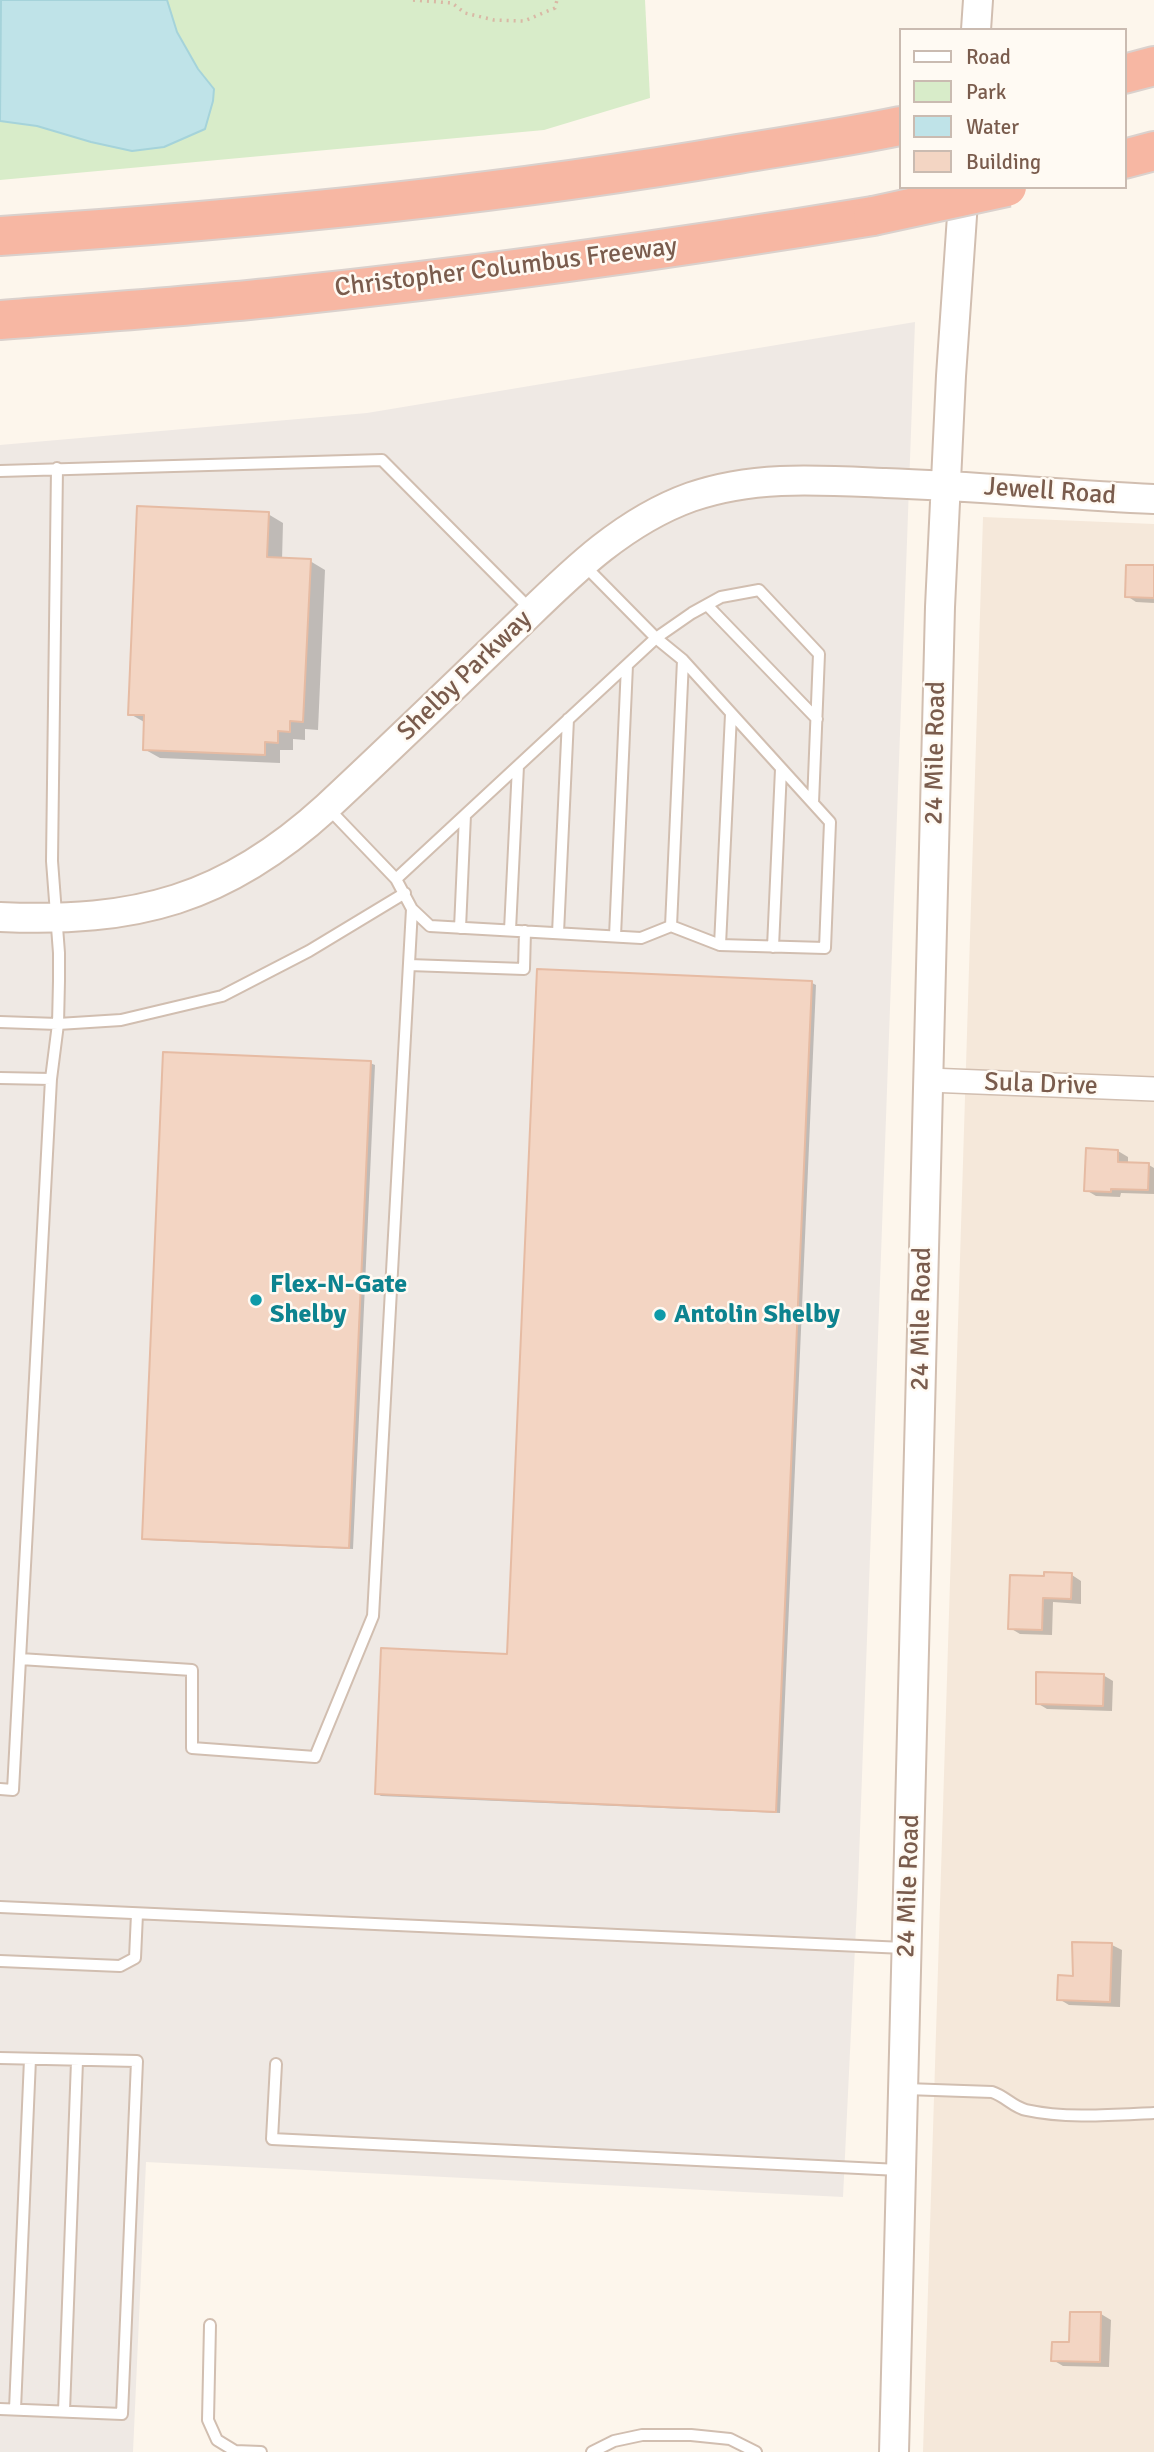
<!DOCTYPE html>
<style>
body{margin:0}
#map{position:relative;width:1154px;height:2452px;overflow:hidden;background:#fdf6ec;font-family:Signika,sans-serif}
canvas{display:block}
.legend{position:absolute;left:899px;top:28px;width:228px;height:161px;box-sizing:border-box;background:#fffaf3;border:2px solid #cabbb1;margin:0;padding:9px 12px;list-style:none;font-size:21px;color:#7a5c4d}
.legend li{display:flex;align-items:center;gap:14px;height:35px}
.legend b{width:35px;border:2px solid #cabbb1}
</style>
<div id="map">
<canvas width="1154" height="2452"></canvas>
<ul class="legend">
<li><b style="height:9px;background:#fff"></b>Road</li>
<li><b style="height:19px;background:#d8ecc9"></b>Park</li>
<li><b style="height:19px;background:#bfe3e8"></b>Water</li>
<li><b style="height:19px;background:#f3d5c3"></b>Building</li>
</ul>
</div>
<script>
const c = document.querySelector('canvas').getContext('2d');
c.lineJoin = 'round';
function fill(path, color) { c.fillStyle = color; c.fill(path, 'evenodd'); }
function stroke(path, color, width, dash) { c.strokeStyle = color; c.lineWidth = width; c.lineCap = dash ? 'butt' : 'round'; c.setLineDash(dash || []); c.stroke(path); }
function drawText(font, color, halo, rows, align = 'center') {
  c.font = font + ' Signika,sans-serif'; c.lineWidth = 5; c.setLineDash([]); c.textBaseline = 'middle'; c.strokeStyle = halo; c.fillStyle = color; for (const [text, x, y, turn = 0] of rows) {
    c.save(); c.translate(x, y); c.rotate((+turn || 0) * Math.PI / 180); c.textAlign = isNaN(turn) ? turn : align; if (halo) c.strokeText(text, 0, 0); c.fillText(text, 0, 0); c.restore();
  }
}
const residential = new Path2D(`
 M983 517 1154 524V2452H923Z`);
const industrial = new Path2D(`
 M915 322 858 1885 843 2197 146 2162 133 2452H0V445L367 413Z`);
const green = new Path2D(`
 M0 0H645L650 98 544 130 0 180Z`);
const water = new Path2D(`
 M1 0H167L177 32 198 69 214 89 213 101 205 129 164 147 132 151 91 142 37 126 0 121Z`);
const shadow = new Path2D(`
 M268 514 283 523 282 560 310 561 325 570 318 730 305 729V740L293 739V750H280V763L160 758 144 749 146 723 130 714Z
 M1154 567V603L1136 602 1127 596Z
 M812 983 816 985 780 1813 381 1796 377 1793 508 1655Z
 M370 1063 375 1065 353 1549 148 1540 144 1538Z
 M1118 1151 1128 1157V1164L1149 1165 1154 1168V1194L1121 1193 1120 1197 1096 1196 1086 1190Z
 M1072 1575 1081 1581V1604L1053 1602 1052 1635 1020 1634 1010 1628 1046 1578Z
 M1103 1675 1113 1681 1112 1711 1047 1709 1037 1703Z
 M1112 1945 1122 1950 1120 2007 1069 2005 1059 1999 1075 1978Z
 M1101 2314 1111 2320 1109 2367 1063 2366 1053 2360Z`);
const building = new Path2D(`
 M137 506 269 512 267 557 311 559 303 722 290 721V732L278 731V743L265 742V755L143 750 144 715H128Z
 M1126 565H1154V598L1125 597Z
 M537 969 812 981 776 1812 375 1794 381 1648 507 1654Z
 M163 1052 371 1061 349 1548 142 1539Z
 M1086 1148 1118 1150V1162L1149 1163 1148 1190 1111 1189V1192L1084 1191Z
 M1044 1572 1072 1573 1071 1599 1043 1598 1042 1630 1008 1629 1010 1575 1044 1576Z
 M1036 1672 1104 1674 1103 1706 1036 1704Z
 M1072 1942 1112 1943 1110 2002 1057 2000 1058 1975 1073 1976Z
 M1070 2312H1101L1100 2362 1051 2361 1052 2342H1069Z`);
const path = new Path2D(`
 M413 0 452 3 465 13 494 20 524 21 555 8 557 0`);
const service = new Path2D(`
 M0 471 382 460 530 609
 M707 605 817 719
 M396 879 656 638 692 613 721 597 759 590 819 654 813 803
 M412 909 430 926 641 938 671 926 720 945 825 948 830 822 683 660 656 638 584 565
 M671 926 683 660
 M460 928 465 815
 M510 930 518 766
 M558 933 568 719
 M615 936 627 665
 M720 945 731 714
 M773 947 781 769
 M409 965 524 969 525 931
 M0 1022 58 1024 121 1020 222 996 309 951 405 893
 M0 1078 51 1079
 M20 1659 192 1670V1748L315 1757 373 1616 412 909 396 879 327 807
 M0 1789 13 1790 51 1079 58 1024 59 981V953L52 861 57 468
 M0 1907 904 1948
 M0 1961 120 1966 135 1958 137 1914
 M0 2058 137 2061 122 2414 0 2409
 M276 2064 272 2139 899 2170
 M906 2089 992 2092C1005 2096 1013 2107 1026 2110 1067 2119 1112 2115 1154 2113
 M210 2325 208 2420 217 2440 235 2451 261 2452
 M15 2409 30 2059
 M64 2411 77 2061
 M592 2452 614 2441 642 2435H691L730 2439 756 2452`);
const minor = new Path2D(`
 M928 1080 1154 1089`);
const tertiary = new Path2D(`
 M976 30 978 0
 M0 917C136 923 225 900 327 807 385 753 442 698 499 643 558 587 613 525 691 497 754 475 820 480 885 483 975 486 1064 495 1154 499
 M894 2452 940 607 951 376 964 187`);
const motorway = new Path2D(`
 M1124 74 1154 66
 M1124 159 1154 151
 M0 236C247 220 494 196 738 154 792 145 847 137 900 126
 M0 320C90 313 180 307 269 298 471 277 673 249 873 216`);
const motorwayBridge = new Path2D(`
 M873 216 1007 187`);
const markers = [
 [256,1300,7,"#0f9aa8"],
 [660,1315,7,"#0f9aa8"]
];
const streetNames = [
 ["Christopher Columbus Freeway",506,268,-7],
 ["Jewell Road",1050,492,4],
 ["Shelby Parkway",465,676,-44],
 ["24 Mile Road",936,753,-89],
 ["Sula Drive",1041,1085,2],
 ["24 Mile Road",922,1319,-89],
 ["24 Mile Road",909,1886,-88]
];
const cultureNames = [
 ["Flex-N-Gate",270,1285],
 ["Shelby",270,1315],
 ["Antolin Shelby",674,1315]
];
fill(residential, '#f5e8da');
fill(industrial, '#efe9e4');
fill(green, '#d8ecc9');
fill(water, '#bfe3e8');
stroke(water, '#a5d3da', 2);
fill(shadow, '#0003');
fill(building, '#f3d5c3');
stroke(building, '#e6bba3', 2);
stroke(service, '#d1beb0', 14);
stroke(minor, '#d1beb0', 26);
stroke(tertiary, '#d1beb0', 32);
stroke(motorway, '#dad1cd', 42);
stroke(path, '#d9b8a5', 3.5, [2, 5]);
stroke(service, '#fff', 10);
stroke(minor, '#fff', 23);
stroke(tertiary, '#fff', 28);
stroke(motorway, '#f7b7a3', 38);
stroke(motorwayBridge, '#dad1cd', 42, []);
stroke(motorwayBridge, '#f7b7a3', 38);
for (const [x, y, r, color] of markers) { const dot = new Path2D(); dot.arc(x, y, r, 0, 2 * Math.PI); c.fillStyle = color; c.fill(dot); stroke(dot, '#fffaf3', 2.5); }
drawText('26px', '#7a5c4d', '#fffaf3', streetNames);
drawText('bold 26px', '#0d838f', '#fffaf3', cultureNames, 'left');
</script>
